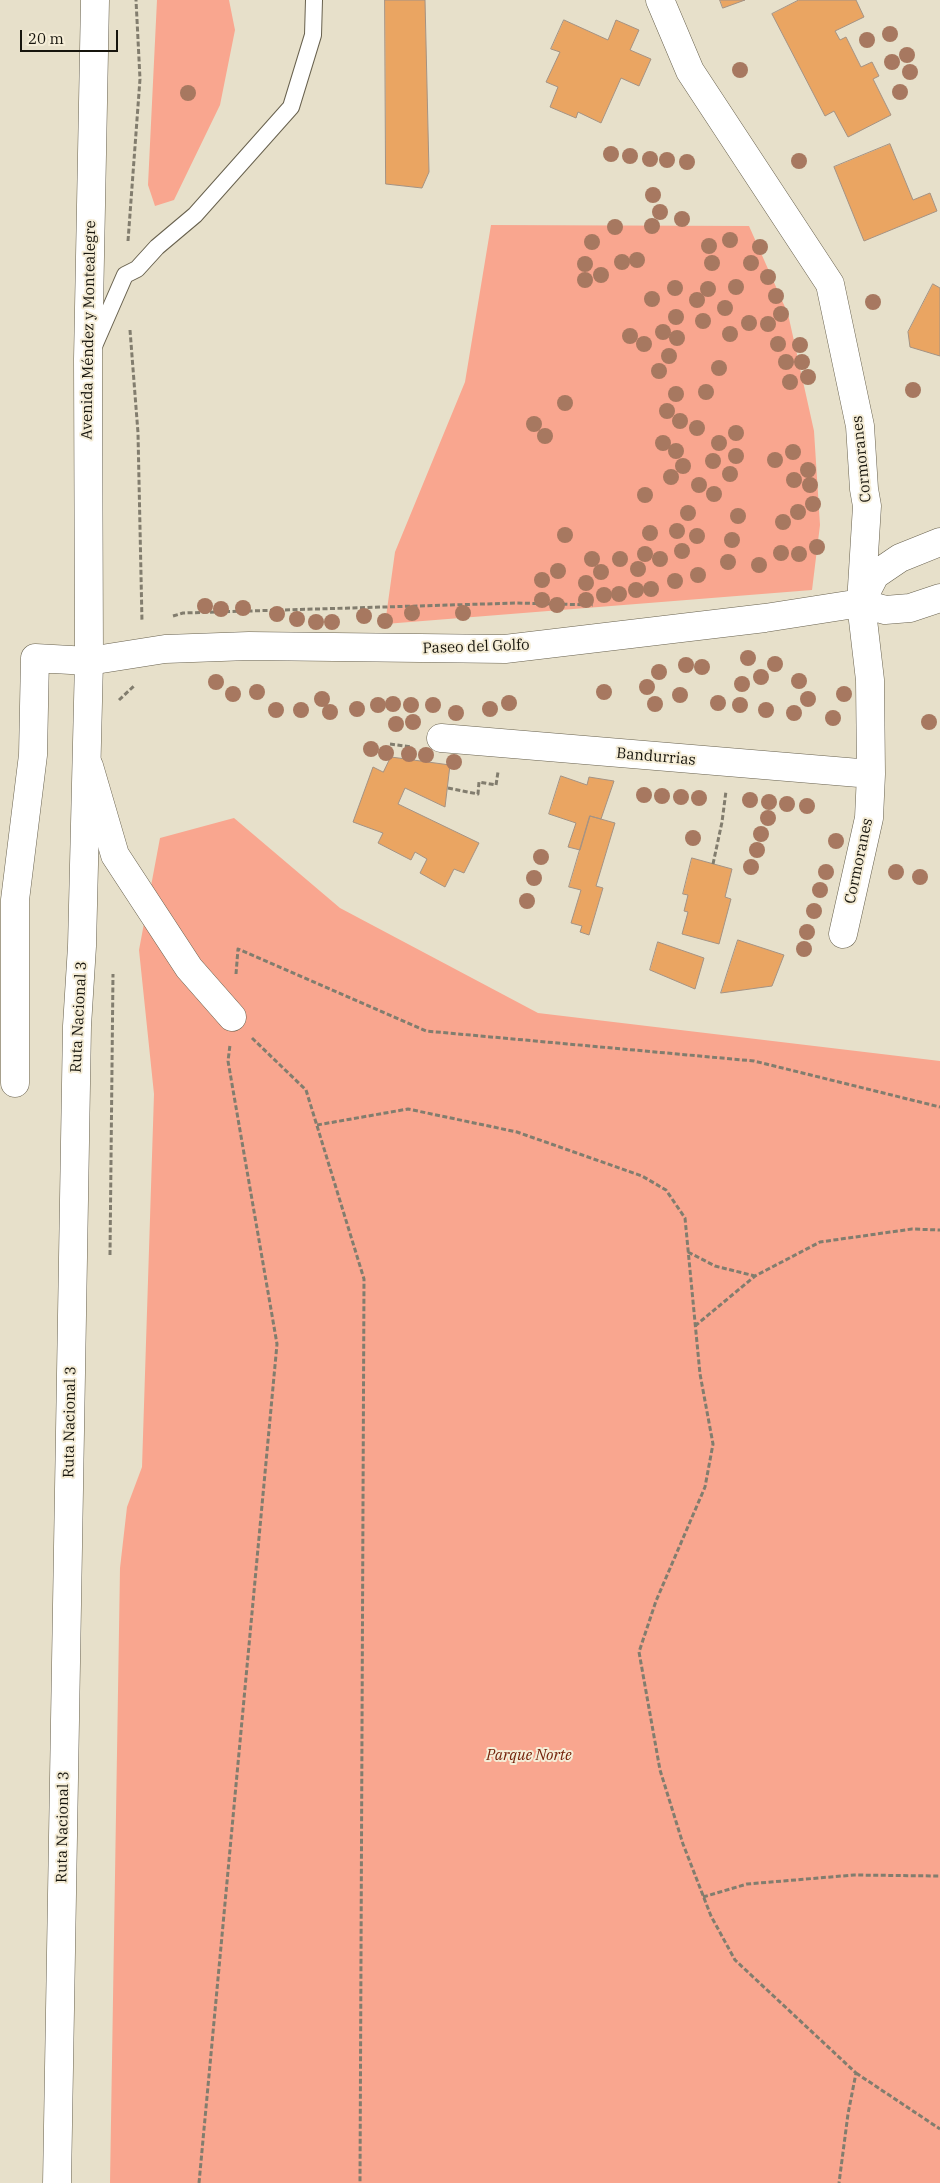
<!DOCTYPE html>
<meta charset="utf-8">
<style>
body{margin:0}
#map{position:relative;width:940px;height:2183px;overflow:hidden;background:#e7e0ca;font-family:"IBM Plex Serif",serif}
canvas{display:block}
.scale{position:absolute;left:20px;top:30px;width:98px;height:22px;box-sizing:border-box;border:2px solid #17150d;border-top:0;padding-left:6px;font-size:15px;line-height:18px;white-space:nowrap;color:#17150d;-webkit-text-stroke:4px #f5edd7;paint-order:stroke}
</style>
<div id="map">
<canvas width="940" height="2183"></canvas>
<div class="scale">20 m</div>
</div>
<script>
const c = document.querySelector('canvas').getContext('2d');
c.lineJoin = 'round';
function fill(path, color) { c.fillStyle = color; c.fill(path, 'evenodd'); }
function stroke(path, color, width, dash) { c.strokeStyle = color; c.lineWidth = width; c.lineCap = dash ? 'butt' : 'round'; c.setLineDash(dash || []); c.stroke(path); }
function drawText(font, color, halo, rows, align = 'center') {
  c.font = font + ' "IBM Plex Serif",serif'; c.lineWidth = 4; c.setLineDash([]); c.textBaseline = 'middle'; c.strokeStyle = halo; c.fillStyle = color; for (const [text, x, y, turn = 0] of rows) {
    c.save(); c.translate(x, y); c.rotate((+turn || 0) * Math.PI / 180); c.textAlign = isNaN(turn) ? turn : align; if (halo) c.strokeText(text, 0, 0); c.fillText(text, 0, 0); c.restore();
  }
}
const green = new Path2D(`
 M157 0H229L235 30 220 105 174 200 155 206 148 185Z
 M491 225 749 226 788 314 814 431 820 525 812 590 385 624 395 552 465 382Z
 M234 818 340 908 538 1013 940 1061V2183H110L120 1568 127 1507 142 1467 154 1094 139 950 160 838Z`);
const building = new Path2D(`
 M385 0H425L429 172 422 188 386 184Z
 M720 0H745L723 8Z
 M799 0H856L864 17 835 31 840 40 846 37 861 67 872 62 879 76 873 79 891 115 848 137 834 111 825 116 772 14Z
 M564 20 608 40 616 20 639 30 630 50 651 59 639 86 621 78 601 123 578 112 576 118 550 107 558 87 546 82 560 52 551 49Z
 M890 144 913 200 930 193 937 211 864 241 834 167Z
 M933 284 940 288V356L910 347 908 332Z
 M391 757 450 765 445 807 405 788 398 804 479 843 464 873 454 869 445 887 420 873 427 859 415 852 411 860 378 843 383 833 353 822 373 767 383 772Z
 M561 776 587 785 589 777 614 781 601 819 590 816 580 850 568 847 576 823 549 814Z
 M590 816 615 823 596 886 603 888 589 935 580 932 582 926 571 923 581 890 569 887Z
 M692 858 732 869 725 897 731 899 719 944 682 934 688 912 684 911 688 895 683 894Z
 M738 940 784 955 772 986 721 993Z
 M658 942 704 958 695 989 650 970Z`);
const path = new Path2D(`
 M128 241 140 79 136 0
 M130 330 138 433 142 622
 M173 616 183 613 517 603 593 605
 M119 700 135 685
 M390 744 412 747
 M448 788 478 794 479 782 496 785 498 772
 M713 864 722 822 726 791
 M236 974 238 949 426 1031 754 1061 940 1107
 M252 1038 306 1090 364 1279 360 2183
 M317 1125 408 1109 517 1132 642 1176 666 1190 685 1218 700 1374 713 1444 705 1487 656 1601 639 1652 660 1770 683 1844 711 1916 735 1960 856 2073 848 2114 839 2183
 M688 1252 715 1266 755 1276
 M110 1255 113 974
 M695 1326 755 1276 820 1242 912 1229 940 1230
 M703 1897 747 1884 854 1875 940 1876
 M856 2073 940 2129
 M199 2183 277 1344 228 1061 230 1045`);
const service = new Path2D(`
 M94 346 125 275 137 269 157 247 195 215 291 107 313 35 314 0`);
const minor = new Path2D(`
 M660 0 690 71 830 284 860 426 864 489 867 506 861 603 870 680 871 774 869 818 843 934
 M862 600 875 575 900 558 940 542
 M441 738 871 774
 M89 766 115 855 189 968 232 1017
 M15 1083V900L33 755 35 658 89 661 165 649 249 646 505 649 765 618 861 603 885 610 910 608 940 598`);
const trunk = new Path2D(`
 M57 2183 77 1026 82 946 89 661 88 359 95 0`);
const trees = [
 [890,34],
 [867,40],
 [907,55],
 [892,62],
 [740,70],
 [910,72],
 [900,92],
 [188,93],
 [611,154],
 [630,156],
 [650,159],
 [667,160],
 [799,161],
 [687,162],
 [653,195],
 [660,212],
 [682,219],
 [652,226],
 [615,227],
 [730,240],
 [592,242],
 [709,246],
 [760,247],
 [637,260],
 [622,262],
 [712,263],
 [751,263],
 [585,264],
 [601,275],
 [768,277],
 [585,280],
 [736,287],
 [675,288],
 [708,289],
 [776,296],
 [652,299],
 [697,300],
 [873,302],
 [725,308],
 [781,314],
 [676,317],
 [703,321],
 [749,323],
 [768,324],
 [663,332],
 [730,334],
 [630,336],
 [677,338],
 [644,344],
 [778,344],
 [800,345],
 [669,356],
 [786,362],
 [802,362],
 [719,368],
 [659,371],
 [808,377],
 [790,382],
 [913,390],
 [706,392],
 [676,394],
 [565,403],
 [667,411],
 [680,421],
 [534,424],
 [697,428],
 [736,433],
 [545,436],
 [663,443],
 [719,443],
 [676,451],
 [793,452],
 [736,456],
 [775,460],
 [713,461],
 [683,466],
 [808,470],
 [730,474],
 [671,477],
 [794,480],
 [699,485],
 [810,485],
 [714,494],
 [645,495],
 [813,504],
 [798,512],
 [688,513],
 [738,516],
 [783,522],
 [677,531],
 [650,533],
 [565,535],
 [697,536],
 [732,540],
 [817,547],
 [682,551],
 [781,553],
 [645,554],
 [799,554],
 [592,559],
 [620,559],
 [660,559],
 [728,562],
 [759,565],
 [638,569],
 [558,571],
 [601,572],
 [698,575],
 [542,580],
 [675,581],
 [586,583],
 [651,589],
 [636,590],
 [619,594],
 [604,595],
 [542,600],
 [586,600],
 [557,605],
 [205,606],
 [243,608],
 [221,609],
 [412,613],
 [463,613],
 [277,614],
 [364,616],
 [297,619],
 [385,621],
 [316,622],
 [332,622],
 [748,658],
 [775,664],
 [686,665],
 [702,667],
 [659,672],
 [761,677],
 [799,681],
 [216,682],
 [742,684],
 [647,687],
 [257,692],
 [604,692],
 [233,694],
 [844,694],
 [680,695],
 [322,699],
 [808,699],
 [509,703],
 [718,703],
 [393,704],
 [655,704],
 [378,705],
 [411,705],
 [433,705],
 [740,705],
 [357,709],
 [490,709],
 [276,710],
 [301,710],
 [766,710],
 [330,712],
 [456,713],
 [794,713],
 [833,718],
 [413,722],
 [929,722],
 [396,724],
 [371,749],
 [386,753],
 [409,754],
 [426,755],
 [454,762],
 [644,795],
 [662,796],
 [681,797],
 [699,798],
 [750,800],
 [769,802],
 [787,804],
 [807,806],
 [768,818],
 [761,834],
 [693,838],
 [836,841],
 [757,850],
 [541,857],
 [751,867],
 [826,872],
 [896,872],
 [920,877],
 [534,878],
 [820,890],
 [527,901],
 [814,911],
 [807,932],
 [804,949]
];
const streetNames = [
 ["Avenida Méndez y Montealegre",89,330,-89],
 ["Cormoranes",862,459,-96],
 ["Paseo del Golfo",476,647,-2],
 ["Bandurrias",656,757,5],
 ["Cormoranes",859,861,-78],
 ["Ruta Nacional 3",79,1017,-87],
 ["Ruta Nacional 3",70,1422,-89],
 ["Ruta Nacional 3",63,1827,-89]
];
const parkNames = [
 ["Parque Norte",529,1756]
];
fill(green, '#f9a68f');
fill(building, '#eaa562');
stroke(building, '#a49283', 1);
stroke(service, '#68614e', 18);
stroke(minor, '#68614e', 29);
stroke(trunk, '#68614e', 29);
stroke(path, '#827d6e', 3, [5, 2.5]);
stroke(service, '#fff', 16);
stroke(minor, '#fff', 28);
stroke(trunk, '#fff', 28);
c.fillStyle = '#a77860';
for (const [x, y] of trees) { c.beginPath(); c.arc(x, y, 8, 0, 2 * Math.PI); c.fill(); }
drawText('15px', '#17150d', '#f5edd7', streetNames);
drawText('italic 15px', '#73220a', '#f5edd7', parkNames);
</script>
